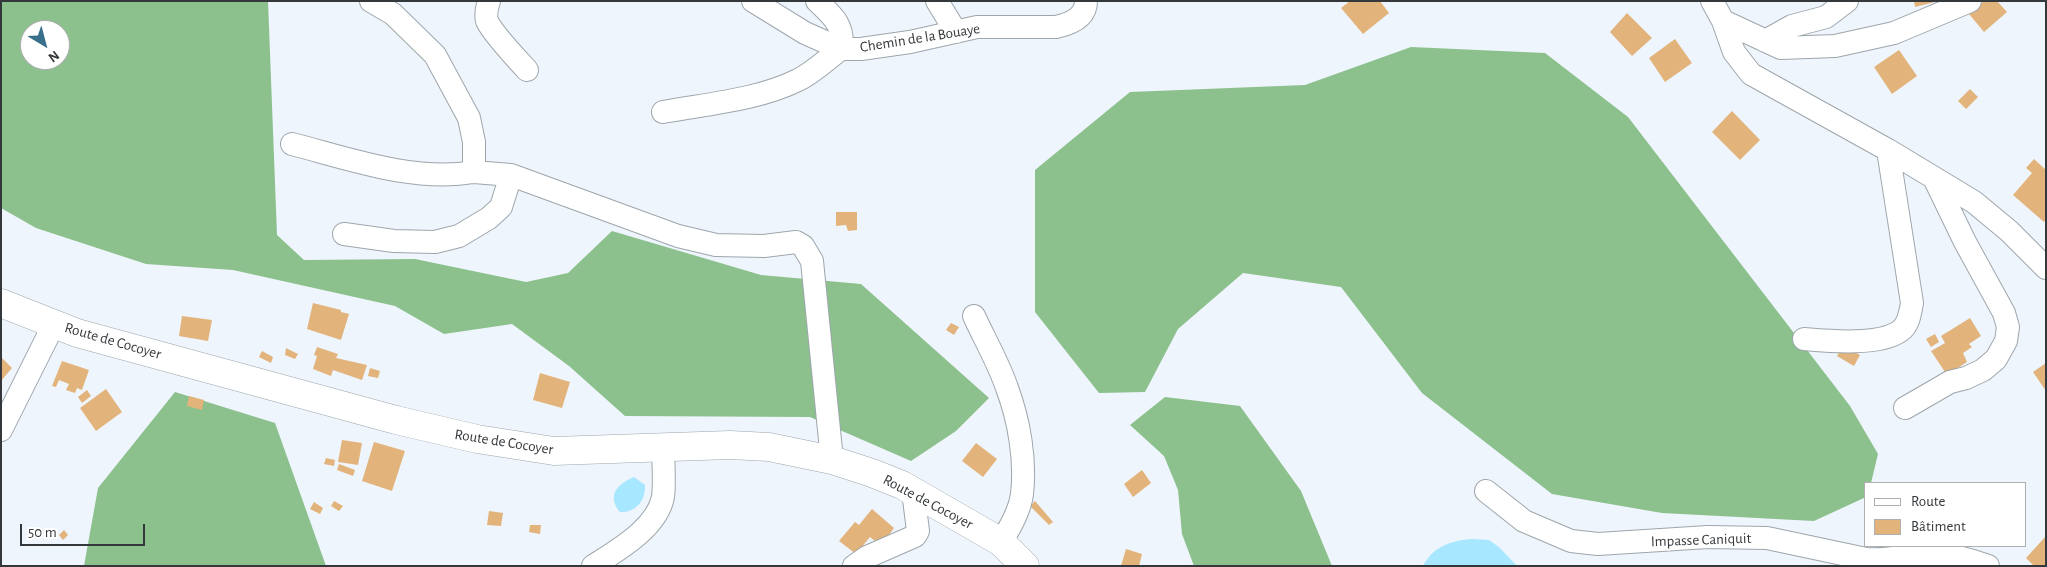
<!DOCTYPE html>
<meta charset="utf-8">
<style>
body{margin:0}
#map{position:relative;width:2047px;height:567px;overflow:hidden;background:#eef5fc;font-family:"Alegreya Sans",sans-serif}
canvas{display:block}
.frame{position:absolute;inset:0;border:2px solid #35383b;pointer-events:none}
.legend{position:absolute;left:1864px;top:482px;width:162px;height:65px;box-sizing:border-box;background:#fff;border:1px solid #aeafb1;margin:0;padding:6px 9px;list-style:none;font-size:15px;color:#35383b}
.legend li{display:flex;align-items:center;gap:10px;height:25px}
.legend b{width:25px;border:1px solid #aeafb1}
.north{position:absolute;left:20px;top:20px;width:50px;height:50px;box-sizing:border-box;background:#fff;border:1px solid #aeafb1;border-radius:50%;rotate:143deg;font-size:14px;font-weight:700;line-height:20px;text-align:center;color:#35383b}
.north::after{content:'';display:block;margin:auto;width:18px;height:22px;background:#386f8a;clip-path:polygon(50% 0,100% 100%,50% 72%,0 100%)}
.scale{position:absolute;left:20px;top:524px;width:125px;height:22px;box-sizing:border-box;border:2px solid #35383b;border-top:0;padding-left:6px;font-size:15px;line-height:18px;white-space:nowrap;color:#35383b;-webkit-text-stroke:4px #fff;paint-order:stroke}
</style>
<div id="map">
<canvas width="2047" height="567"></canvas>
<div class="frame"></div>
<ul class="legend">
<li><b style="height:6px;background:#fff"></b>Route</li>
<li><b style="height:14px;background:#e3b37c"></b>Bâtiment</li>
</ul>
<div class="north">N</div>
<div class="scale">50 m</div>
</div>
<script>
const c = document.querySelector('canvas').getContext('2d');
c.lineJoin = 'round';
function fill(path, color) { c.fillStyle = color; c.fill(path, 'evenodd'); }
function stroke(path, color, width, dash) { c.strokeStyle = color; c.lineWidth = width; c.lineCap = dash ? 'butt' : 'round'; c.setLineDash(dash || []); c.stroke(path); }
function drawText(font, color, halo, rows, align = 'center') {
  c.font = font + ' "Alegreya Sans",sans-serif'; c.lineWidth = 4; c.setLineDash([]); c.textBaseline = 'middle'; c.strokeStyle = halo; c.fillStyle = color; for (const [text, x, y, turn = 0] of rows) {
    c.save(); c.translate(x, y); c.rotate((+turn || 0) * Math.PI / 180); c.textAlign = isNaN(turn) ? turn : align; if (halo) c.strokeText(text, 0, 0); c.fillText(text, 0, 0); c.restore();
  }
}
const forest = new Path2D(`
 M1 1H268L277 235 304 260 415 259 526 282 568 273 612 231 761 275 861 284 989 398 956 431 911 461 810 417 625 416 569 366 512 324 444 334 395 306 233 270 146 264 36 228 1 208ZM30 30H60V60H30Z
 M1411 47 1545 53 1628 117 1850 406 1878 454 1871 483H1866V497L1814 521 1662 513 1552 494 1422 393 1341 287 1243 273 1178 329 1145 392 1099 393 1035 312V170L1130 92 1305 85Z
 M175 392 275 423 326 566H84L98 488Z
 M1165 397 1240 406 1301 491 1332 566H1194L1182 534 1178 490 1164 456 1130 425Z`);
const water = new Path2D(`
 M634 477 645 485C646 500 636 513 620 512 606 495 618 484 634 477Z
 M1473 539 1489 540 1500 548 1517 566H1423C1433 546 1453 540 1473 539Z`);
const building = new Path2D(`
 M1350 1H1380L1389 13 1363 34 1341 8Z
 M1914 1H1935V2L1915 7Z
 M1984 1H1997L2007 12 1984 32 1969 14Z
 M1627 13 1652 38 1632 56 1610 32Z
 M1675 39 1692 63 1665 82 1649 58Z
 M1899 50 1917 76 1892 94 1874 67Z
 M1970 89 1978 97 1966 109 1958 101Z
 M1732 111 1760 140 1740 160 1712 132Z
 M2034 159 2046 170V219L2044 222 2013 195 2032 173 2026 168Z
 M836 212H857V230L848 231 846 225 836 226Z
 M313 303 341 310V312L349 314 341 340 307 329Z
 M182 316 212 320 208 341 179 336Z
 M1970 318 1981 336 1969 344 1972 347 1963 353 1967 362 1947 375 1931 351 1945 343 1941 336Z
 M951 323 959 327 954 335 946 330Z
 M1935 334 1939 342 1931 347 1926 339Z
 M1843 345 1860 355 1854 366 1837 356Z
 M317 347 338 354 336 358 367 365 362 380 333 370 331 376 313 369 317 356 314 355Z
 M286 348 298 354 295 359 285 355Z
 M262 351 273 357 271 363 259 357Z
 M1 357 12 368 1 381Z
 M62 361 89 370 82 390 77 388 75 393 66 390 69 384 59 380 56 387 52 386Z
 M2046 363V391L2033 372Z
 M370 368 380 371 378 378 368 376Z
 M540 373 570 382 562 408 533 400Z
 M106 389 122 412 96 431 80 408Z
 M87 390 91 396 82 403 78 397Z
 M189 396 204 400 202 410 187 406Z
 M342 440 362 443 358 465 338 462Z
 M374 442 405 451 392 491 362 481Z
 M976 443 997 459 983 477 962 461Z
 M326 458 335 460 334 466 324 464Z
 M339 464 355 470 353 476 337 470Z
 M1142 470 1151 483 1133 497 1124 484Z
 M334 501 343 506 339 511 331 506Z
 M1035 501 1053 522 1049 525 1030 506Z
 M314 502 323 508 320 514 310 509Z
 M872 509 894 528 881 546 870 537 856 554 839 541 855 522 859 525Z
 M489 511 503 513 501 526 487 525Z
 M530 525H541L540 534 529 532Z
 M64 530 68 535 63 540 59 535Z
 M2046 536V566H2034L2026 558Z
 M1126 549 1142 554 1139 566H1121Z`);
const minor = new Path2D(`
 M371 1 393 14 435 55 469 118 474 142V172L511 175 678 236 716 245 764 246 796 242 803 246 812 261 832 460
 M489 1C487 7 485 14 487 21 493 34 517 59 527 70
 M753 1 805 33 841 49H861L910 42 977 27H1056C1070 24 1086 18 1086 1
 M937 1 956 32
 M1712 1 1723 21 1734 52 1751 74 1888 150 1974 202 2009 231 2046 268
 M1723 21 1781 48 1835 46 1894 33 1970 1
 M1765 41 1792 26 1826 17 1847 1
 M663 112C706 104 758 100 798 80 813 73 827 59 841 49 845 26 833 16 817 1
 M292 144C350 159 413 182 474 172
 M344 234 394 241 435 242 459 236 489 218 501 207 511 175
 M974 316C985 340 999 364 1007 388 1019 420 1026 460 1022 494 1020 511 1010 528 1001 542
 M1804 339C1828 341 1879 346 1900 331 1909 325 1910 313 1912 303L1888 150
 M1905 408 1950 382 1966 378 1983 370 1996 359 2006 341 2008 327 2004 313 1965 242 1934 178
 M1 430 54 324
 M1486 491 1524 521 1571 541 1598 544 1708 537 1767 538 1866 559C1889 561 1911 554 1933 554 1952 554 1970 560 1988 566
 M593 566C618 550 657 528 663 497 665 481 663 462 663 446
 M854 566 867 557 915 536 918 531 913 491`);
const major = new Path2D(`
 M1 303 77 333 396 420 477 439 554 451 730 445 769 447 832 460 872 473 902 485 1001 542 1025 566`);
const streetNames = [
 ["Chemin de la Bouaye",920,38,-9],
 ["Route de Cocoyer",113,341,16],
 ["Route de Cocoyer",504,442,9],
 ["Route de Cocoyer",928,502,28],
 ["Impasse Caniquit",1701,540,-2]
];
fill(forest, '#8cc08d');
fill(water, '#a7e7ff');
fill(building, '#e3b37c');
stroke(minor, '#9ea6ab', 24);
stroke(major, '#9ea6ab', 29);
stroke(minor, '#fff', 22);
stroke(major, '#fff', 28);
drawText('15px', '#35383b', '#fff', streetNames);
</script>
